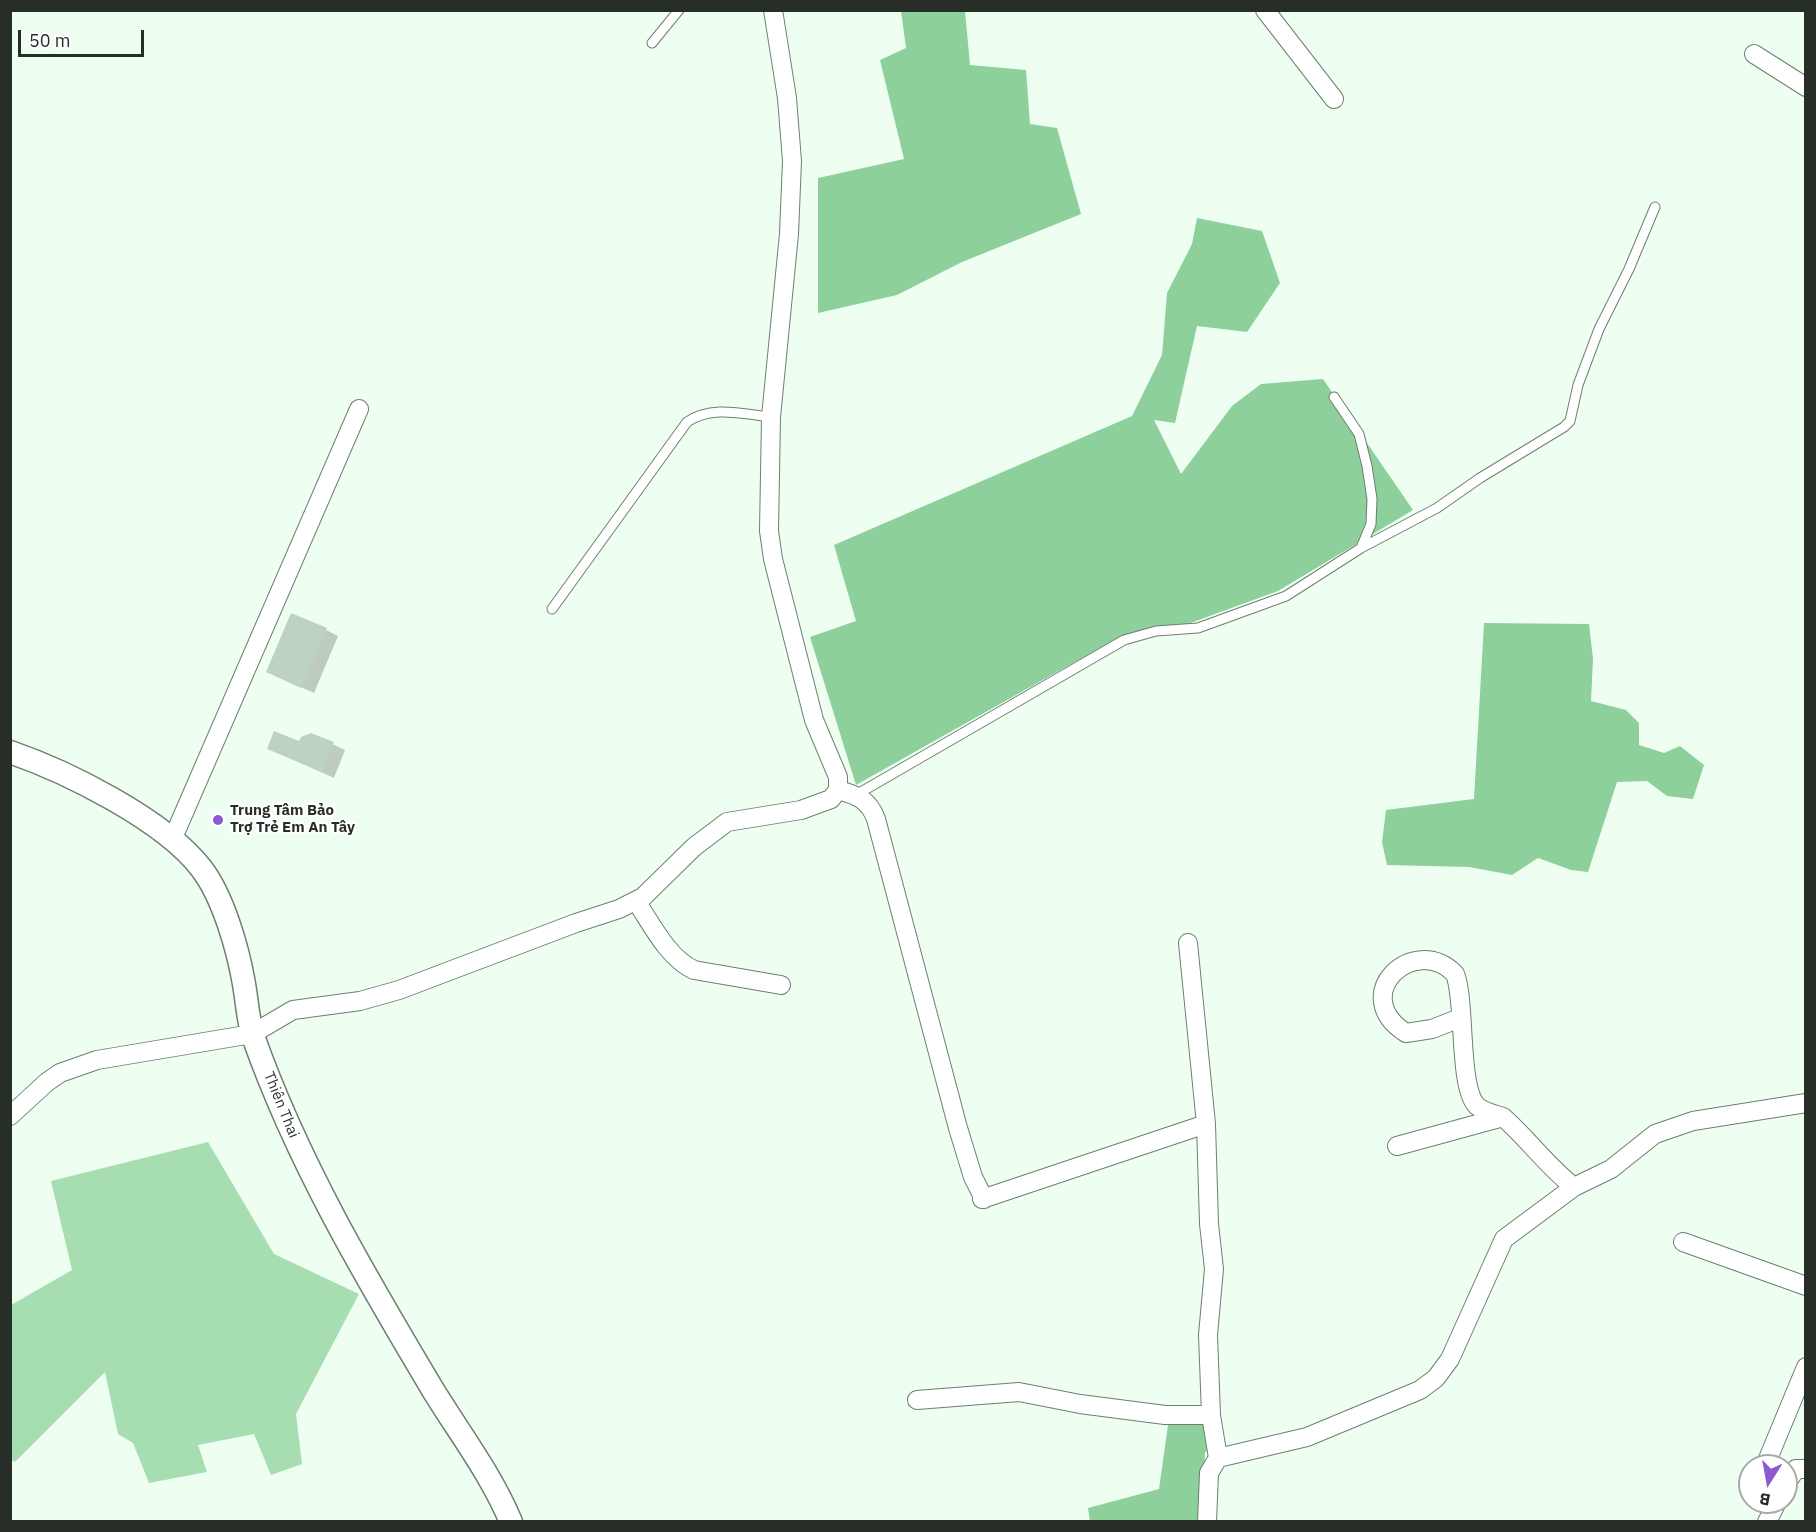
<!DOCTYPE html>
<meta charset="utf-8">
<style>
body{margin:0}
#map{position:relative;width:1816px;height:1532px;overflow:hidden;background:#eefff1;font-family:"IBM Plex Sans",sans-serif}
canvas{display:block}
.frame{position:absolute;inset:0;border:12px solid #262e27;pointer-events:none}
.north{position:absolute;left:1738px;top:1454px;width:60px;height:60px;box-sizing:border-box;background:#fff;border:2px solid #a8aba9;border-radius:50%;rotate:191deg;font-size:16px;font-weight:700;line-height:24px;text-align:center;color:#262e27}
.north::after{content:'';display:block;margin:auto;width:21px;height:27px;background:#8d59d2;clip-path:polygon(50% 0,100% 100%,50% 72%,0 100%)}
.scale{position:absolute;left:18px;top:30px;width:126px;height:27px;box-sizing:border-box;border:3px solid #262e27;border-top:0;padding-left:8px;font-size:18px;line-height:21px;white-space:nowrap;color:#262e27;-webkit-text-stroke:4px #fff;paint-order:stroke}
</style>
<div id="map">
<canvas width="1816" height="1532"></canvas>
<div class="frame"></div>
<div class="north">B</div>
<div class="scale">50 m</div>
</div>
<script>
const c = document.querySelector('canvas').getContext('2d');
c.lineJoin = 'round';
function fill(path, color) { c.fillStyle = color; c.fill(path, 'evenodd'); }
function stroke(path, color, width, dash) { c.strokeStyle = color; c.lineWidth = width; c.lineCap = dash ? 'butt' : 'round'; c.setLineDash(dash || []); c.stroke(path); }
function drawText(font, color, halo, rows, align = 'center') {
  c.font = font + ' "IBM Plex Sans",sans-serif'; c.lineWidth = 4.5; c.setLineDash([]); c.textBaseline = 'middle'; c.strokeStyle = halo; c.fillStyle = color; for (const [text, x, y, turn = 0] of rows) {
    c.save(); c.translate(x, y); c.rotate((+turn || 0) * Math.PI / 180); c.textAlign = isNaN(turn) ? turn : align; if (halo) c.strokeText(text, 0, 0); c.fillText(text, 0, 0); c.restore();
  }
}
const green = new Path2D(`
 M208 1142 274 1254 359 1294 296 1414 302 1464 271 1475 254 1434 198 1445 207 1472 149 1483 133 1443 118 1434 105 1372 15 1462 11 1460V1305L72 1270 51 1181Z`);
const forest = new Path2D(`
 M901 11H965L970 65 1026 70 1030 124 1057 128 1081 214 962 262 897 295 818 313V178L904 159 880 60 906 48Z
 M1197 218 1262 231 1280 283 1247 332 1197 326 1175 423 1154 420 1181 474 1232 406 1261 384 1323 379 1413 510 1278 591 1185 625 1119 637 856 785 810 637 856 621 834 545 1132 416 1162 355 1167 293 1192 244Z
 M1484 623 1589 624 1593 659 1591 701 1626 710 1639 723V745L1664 753 1680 746 1704 765 1693 799 1667 796 1647 781 1617 782 1588 872 1571 870 1538 858 1512 875 1469 867 1387 865 1382 842 1386 810 1474 799Z
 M1219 1414 1224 1444 1205 1452 1203 1521H1090L1088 1508 1159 1489 1169 1418Z`);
const shadow = new Path2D(`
 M326 630 338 636 314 693 267 672Z
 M311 734 345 750 334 778 269 749 300 743Z`);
const building = new Path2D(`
 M291 613 327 628 301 688 266 672Z
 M274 731 299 741 301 737 311 733 334 742 322 772 267 749Z`);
const service = new Path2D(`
 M652 43 679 10
 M1334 397 1359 434 1367 466 1372 499 1371 524 1361 548
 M552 609 687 422C712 405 742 414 771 417
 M854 793 861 792 1124 640 1156 631 1198 628 1286 596 1361 548 1437 508 1480 478 1564 427 1570 421 1578 385 1599 329 1629 269 1655 207`);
const minor = new Path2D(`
 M1265 10 1334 99
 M1754 54 1806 87
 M838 790C857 795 869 800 876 819L958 1128 973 1177 984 1199
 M173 838 359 409
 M636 901C652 925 668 958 694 970L781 985
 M1188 943 1206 1124 1209 1224 1214 1269 1208 1335 1211 1415 1218 1458
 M1460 1018 1432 1029 1406 1033C1347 995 1414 932 1455 974 1466 1001 1458 1088 1477 1106 1484 1112 1494 1114 1503 1117
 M10 1116 47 1082 60 1073 97 1060 252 1034 293 1010 360 1001 399 990 576 923 619 909 643 897 694 847 727 822 801 810 831 799 838 790V777L814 720 773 559 769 531 771 417 789 234 792 161 787 98 773 10
 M1397 1146 1503 1117C1529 1140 1547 1166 1574 1187
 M982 1199 1206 1124
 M1683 1242 1806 1286
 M917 1400 1019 1392 1080 1404 1165 1415H1211
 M1765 1466 1806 1367
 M1786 1484 1796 1469H1806
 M1207 1522 1209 1473 1218 1458 1307 1437 1420 1390 1436 1378 1450 1359 1504 1239 1574 1187 1611 1169 1655 1134 1693 1121 1806 1103
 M1767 1522 1777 1502`);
const tertiary = new Path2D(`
 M10 752C68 772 164 820 201 868 223 896 238 949 244 984 247 1001 248 1020 253 1036 297 1161 365 1276 433 1390 460 1434 491 1474 511 1522`);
const markers = [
 [218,820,6,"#8d59d2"]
];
const poiNames = [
 ["Trung Tâm Bảo",230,811],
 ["Trợ Trẻ Em An Tây",230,828]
];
const streetNames = [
 ["Thiên Thai",281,1105,68]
];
fill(green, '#a6deb2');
fill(forest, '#8dd09c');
fill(shadow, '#0003');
fill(building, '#bed2c2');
stroke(service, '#6d7f70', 11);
stroke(minor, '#6d7f70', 20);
stroke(tertiary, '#6d7f70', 25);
stroke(service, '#fff', 9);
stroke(minor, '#fff', 18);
stroke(tertiary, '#fff', 22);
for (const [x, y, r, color] of markers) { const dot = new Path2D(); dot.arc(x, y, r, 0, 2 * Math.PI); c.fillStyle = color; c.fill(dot); stroke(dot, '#fff', 2); }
drawText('bold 15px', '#262e27', '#fff', poiNames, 'left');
drawText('15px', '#262e27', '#fff', streetNames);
</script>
